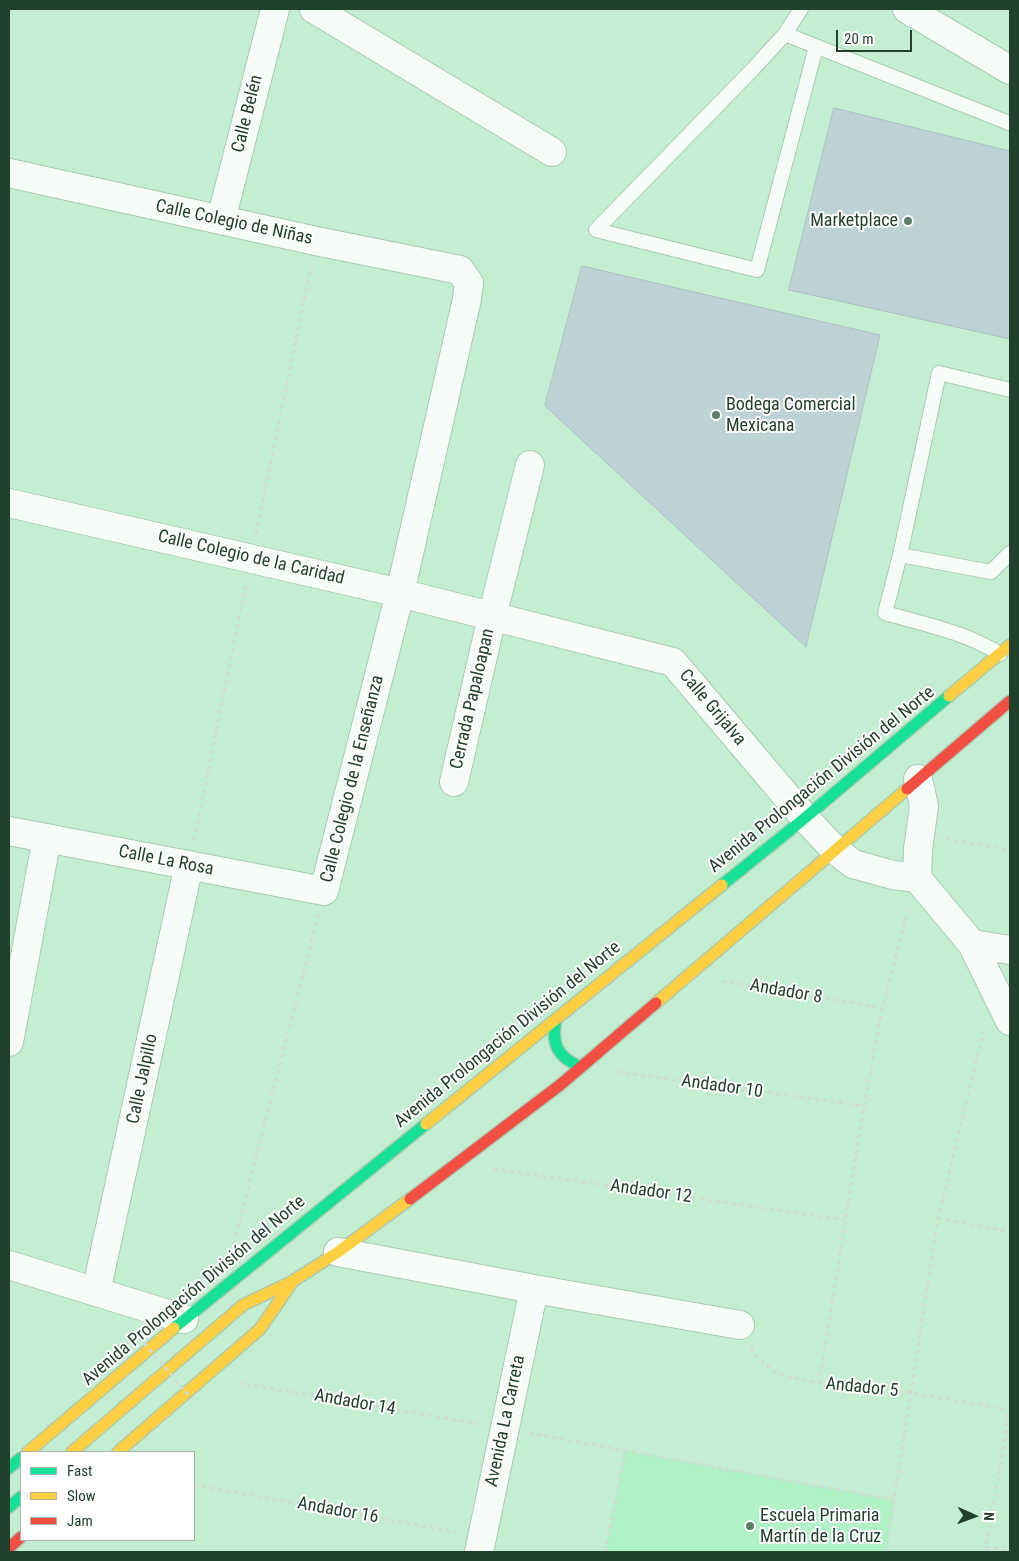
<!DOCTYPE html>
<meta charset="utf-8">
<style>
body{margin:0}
#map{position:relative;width:1019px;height:1561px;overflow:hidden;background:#c4eed1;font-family:"Roboto Condensed",sans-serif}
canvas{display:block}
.frame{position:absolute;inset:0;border:10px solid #22412d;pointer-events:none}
.legend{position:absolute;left:20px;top:1451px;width:175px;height:90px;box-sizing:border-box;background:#fff;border:1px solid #a7b3ab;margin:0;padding:6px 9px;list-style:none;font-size:15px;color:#22412d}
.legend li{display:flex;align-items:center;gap:10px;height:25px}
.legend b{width:25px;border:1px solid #a7b3ab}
.north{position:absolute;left:949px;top:1491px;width:50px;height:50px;-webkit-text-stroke:4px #fff;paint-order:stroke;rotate:92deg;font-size:14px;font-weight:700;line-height:20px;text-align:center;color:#22412d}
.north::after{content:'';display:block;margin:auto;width:18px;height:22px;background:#22412d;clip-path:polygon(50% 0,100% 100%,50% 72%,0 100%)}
.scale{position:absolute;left:836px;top:30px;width:76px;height:22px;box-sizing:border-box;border:2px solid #22412d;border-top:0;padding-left:6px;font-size:15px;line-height:18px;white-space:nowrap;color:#22412d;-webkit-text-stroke:4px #fff;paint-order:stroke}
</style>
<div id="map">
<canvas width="1019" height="1561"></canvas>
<div class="frame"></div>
<ul class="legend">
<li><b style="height:6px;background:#16e098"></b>Fast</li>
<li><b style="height:6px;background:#ffcf43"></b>Slow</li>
<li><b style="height:6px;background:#f24e42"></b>Jam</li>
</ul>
<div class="north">N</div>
<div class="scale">20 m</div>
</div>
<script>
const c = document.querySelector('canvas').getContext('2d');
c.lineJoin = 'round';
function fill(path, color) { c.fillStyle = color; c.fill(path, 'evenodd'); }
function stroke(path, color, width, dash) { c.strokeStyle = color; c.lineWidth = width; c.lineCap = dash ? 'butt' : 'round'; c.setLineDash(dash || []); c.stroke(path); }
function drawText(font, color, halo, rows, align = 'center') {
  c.font = font + ' "Roboto Condensed",sans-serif'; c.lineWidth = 4; c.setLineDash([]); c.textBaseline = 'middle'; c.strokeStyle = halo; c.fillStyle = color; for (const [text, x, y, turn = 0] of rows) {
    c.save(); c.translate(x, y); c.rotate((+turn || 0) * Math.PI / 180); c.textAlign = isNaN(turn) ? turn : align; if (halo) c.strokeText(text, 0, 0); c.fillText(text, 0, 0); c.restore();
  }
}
const built = new Path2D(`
 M625 1450 895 1500 886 1552H605Z`);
const building = new Path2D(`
 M834 108 1010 151V339L789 290Z
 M582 266 880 335 806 647 545 406Z`);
const path = new Path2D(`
 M256 534 311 266
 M946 839 1010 850
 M194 840 246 584
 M723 981 882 1008
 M617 1072 864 1106
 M494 1169 845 1220
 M938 1218 1010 1232
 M234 1244 318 915
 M751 1348 754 1354 776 1374 819 1383 912 1393 1010 1410
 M239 1383 479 1424
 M819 1383 864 1106 882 1008 908 910
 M529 1433 895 1500
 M194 1485 456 1532
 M986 1547 1010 1551
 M605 1552 625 1450
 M886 1552 938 1218 984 1030
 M985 1552 1010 1410`);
const lane = new Path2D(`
 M785 34 1009 123
 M596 230 757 270 816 47
 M596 230 753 69 785 34 801 9
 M1010 390 939 373 900 555 991 572 1010 553
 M900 555 885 613C924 624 965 632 1000 654`);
const street = new Path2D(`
 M314 9 552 152
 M907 9 1010 70
 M9 173 316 241 460 270 469 283 467 299 400 593 324 891 9 831
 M221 220 275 9
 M9 503 400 593 673 662 805 818 835 850 853 864 893 875 917 878
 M918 779 924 806 918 849 917 878 972 944 1010 1021
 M454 782 492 617 530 465
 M972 944 1010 950
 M9 1042 47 838
 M338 1252 534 1289 479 1552
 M9 1265 184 1319
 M534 1289 740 1325
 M96 1292 189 865`);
const fast = new Path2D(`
 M722 885 805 818 949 696
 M556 1019C551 1044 557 1057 581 1067
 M174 1328 426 1124
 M9 1468 21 1458
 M9 1507 21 1497`);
const slow = new Path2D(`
 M949 696 1010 645
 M656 1003 907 789
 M426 1124 722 885
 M28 1452 174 1328
 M72 1452 243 1305 293 1281
 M118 1452 260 1329 293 1281 338 1252 410 1199`);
const jam = new Path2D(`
 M907 789 1010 701
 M410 1199 560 1085 656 1003
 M9 1548 21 1537`);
const pathBridge = new Path2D(`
 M139 1337 196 1404`);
const markers = [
 [908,221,5,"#5b7e66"],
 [716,415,5,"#5b7e66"],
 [750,1526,5,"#5b7e66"]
];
const streetNames = [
 ["Calle Belén",248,114,-76],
 ["Calle Colegio de Niñas",234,223,12],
 ["Calle Colegio de la Caridad",251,558,13],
 ["Cerrada Papaloapan",473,699,-77],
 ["Calle Grijalva",712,708,50],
 ["Calle Colegio de la Enseñanza",353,779,-76],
 ["Avenida Prolongación División del Norte",822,780,-39],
 ["Calle La Rosa",166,861,11],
 ["Andador 8",786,992,10],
 ["Avenida Prolongación División del Norte",508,1035,-39],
 ["Calle Jalpillo",143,1079,-78],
 ["Andador 10",722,1087,8],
 ["Andador 12",651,1192,8],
 ["Avenida Prolongación División del Norte",194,1291,-40],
 ["Andador 5",862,1388,6],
 ["Andador 14",355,1403,10],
 ["Avenida La Carreta",506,1421,-78],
 ["Andador 16",338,1511,10]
];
const poiNames = [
 ["Marketplace",898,221,"right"],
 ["Bodega Comercial",726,405],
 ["Mexicana",726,426],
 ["Escuela Primaria",760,1516],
 ["Martín de la Cruz",760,1537]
];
fill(built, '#b0f1c5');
fill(building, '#bcd2d5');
stroke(building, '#acc1c2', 1);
stroke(lane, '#a9cbb4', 16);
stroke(street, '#a9cbb4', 30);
stroke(fast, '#a9cbb4', 14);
stroke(slow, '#a9cbb4', 14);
stroke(jam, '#a9cbb4', 14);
stroke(path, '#cfdcd4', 3, [4, 4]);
stroke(lane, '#f6fcf8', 14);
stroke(street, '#f6fcf8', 28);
stroke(fast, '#16e098', 11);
stroke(slow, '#ffcf43', 11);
stroke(jam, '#f24e42', 11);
stroke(pathBridge, '#cfdcd4', 3, [4, 4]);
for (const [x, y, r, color] of markers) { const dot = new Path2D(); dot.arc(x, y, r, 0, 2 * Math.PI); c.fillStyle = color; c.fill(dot); stroke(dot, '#fff', 2); }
drawText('18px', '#22412d', '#fff', streetNames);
drawText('18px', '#22412d', '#fff', poiNames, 'left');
</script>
